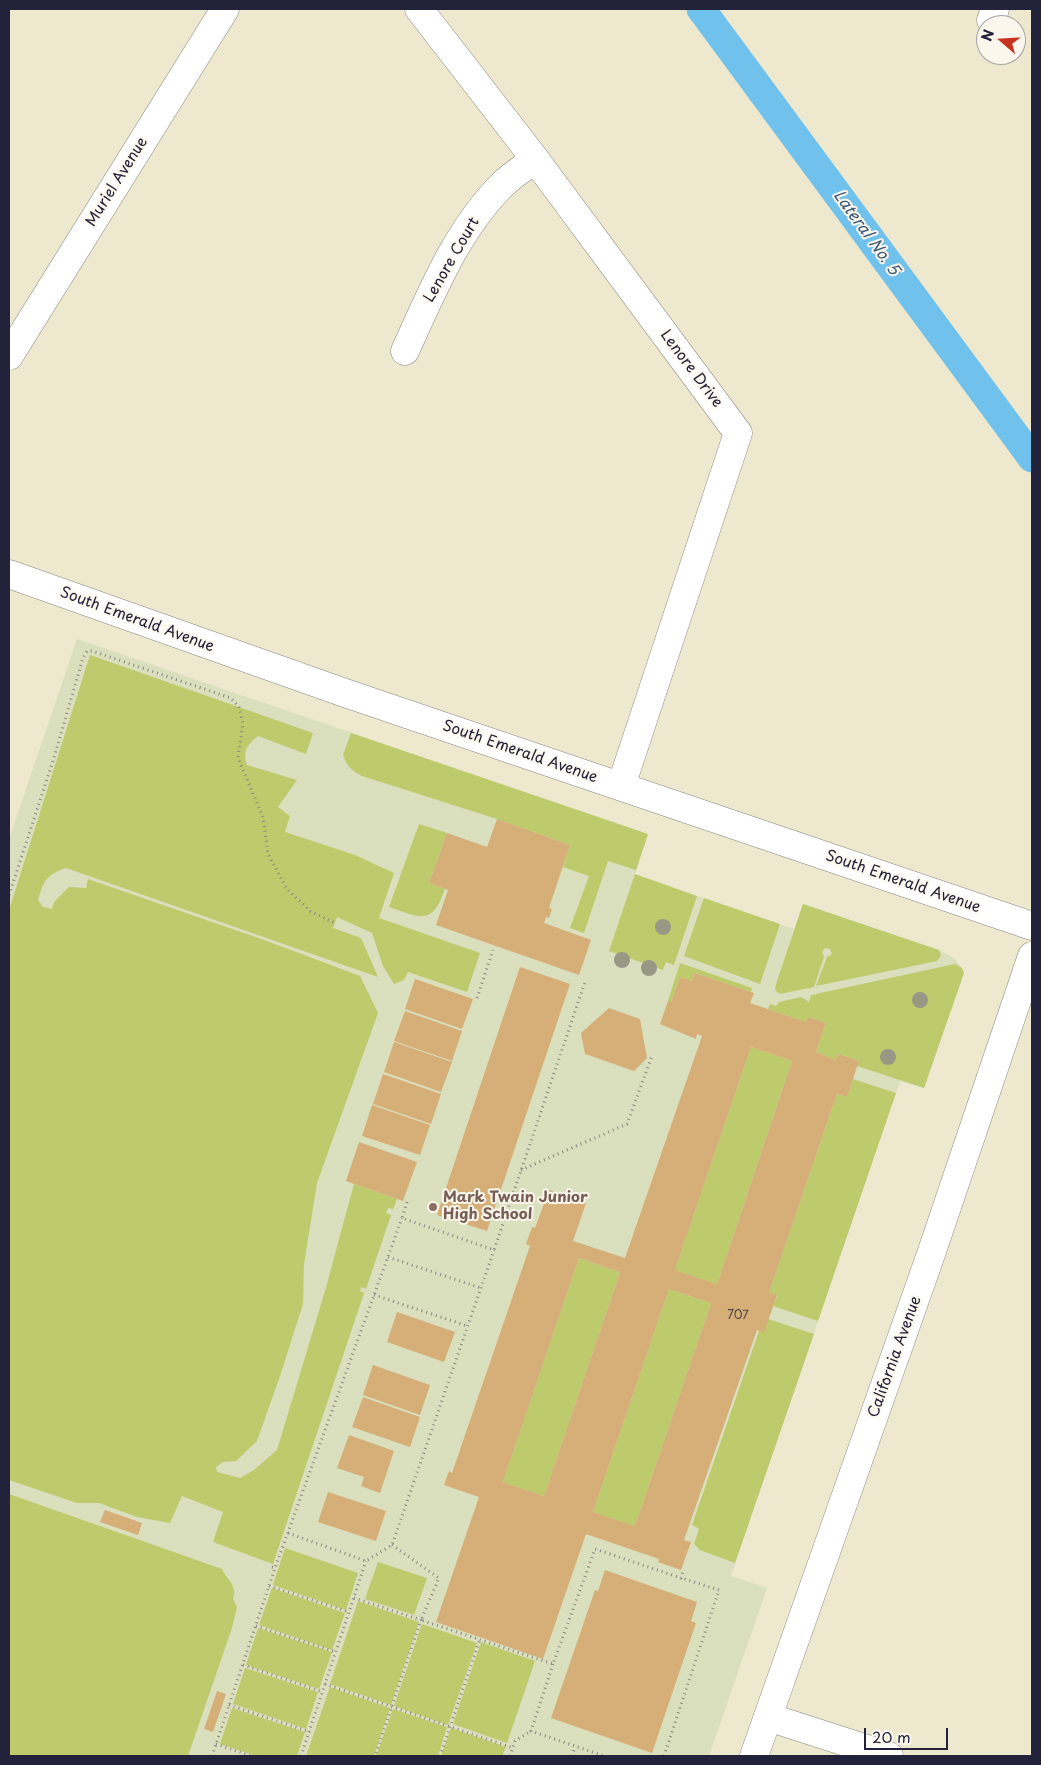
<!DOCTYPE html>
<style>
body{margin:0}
#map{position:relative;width:1041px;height:1765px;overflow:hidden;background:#eee9ce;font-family:"Playpen Sans",sans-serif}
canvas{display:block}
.frame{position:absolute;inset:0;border:10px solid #22223b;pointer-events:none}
.north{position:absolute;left:976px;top:15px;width:50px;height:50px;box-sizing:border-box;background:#fbf7ec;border:1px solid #a4a2a5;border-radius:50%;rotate:289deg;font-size:14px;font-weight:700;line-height:20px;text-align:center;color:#22223b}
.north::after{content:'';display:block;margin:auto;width:18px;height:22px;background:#c8321e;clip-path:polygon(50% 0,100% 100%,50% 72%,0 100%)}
.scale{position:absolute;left:864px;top:1728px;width:84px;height:22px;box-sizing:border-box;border:2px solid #22223b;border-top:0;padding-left:6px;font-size:15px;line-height:18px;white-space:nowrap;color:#22223b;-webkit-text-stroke:4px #fbf7ec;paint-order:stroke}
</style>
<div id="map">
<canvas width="1041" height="1765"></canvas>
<div class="frame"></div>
<div class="north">N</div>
<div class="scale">20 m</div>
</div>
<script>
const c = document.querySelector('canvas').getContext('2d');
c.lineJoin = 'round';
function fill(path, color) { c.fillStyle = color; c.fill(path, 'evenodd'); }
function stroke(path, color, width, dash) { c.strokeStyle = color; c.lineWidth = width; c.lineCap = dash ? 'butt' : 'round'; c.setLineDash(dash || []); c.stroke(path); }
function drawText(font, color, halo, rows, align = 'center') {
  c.font = font + ' "Playpen Sans",sans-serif'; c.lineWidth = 4; c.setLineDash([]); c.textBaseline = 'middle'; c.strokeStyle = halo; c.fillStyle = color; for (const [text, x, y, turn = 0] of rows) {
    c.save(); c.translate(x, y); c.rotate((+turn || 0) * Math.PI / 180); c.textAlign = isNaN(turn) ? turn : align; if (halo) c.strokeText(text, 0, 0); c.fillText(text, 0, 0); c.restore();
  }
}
const built = new Path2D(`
 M77 639 648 834 635 875 794 929 803 904 939 950 954 958 962 968 964 973 924 1088 900 1081 731 1576 767 1588 709 1756H9V839Z`);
const green = new Path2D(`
 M90 655 313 733 306 754 258 736C248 744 242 751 247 765L297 780 278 807 290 816 285 832 355 855 394 873 379 918 480 953 467 992 408 972 404 980 394 984 383 966 372 933 337 917 333 928 361 938 378 977 66 868C46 875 44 880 38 900L43 907 52 909 54 902 69 887 86 888 88 879 267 941 360 976 378 1013 317 1183 304 1264 303 1304 280 1376 257 1441 236 1461 223 1462 216 1467 217 1472 240 1478 254 1470 277 1450 325 1291 354 1184 397 1199 393 1209 388 1208 386 1213 391 1215 366 1289 361 1287 360 1291 364 1293 273 1564 213 1542 223 1512 182 1496 170 1523 137 1517 99 1503H77L9 1480V910Z
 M351 733 648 834 636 870 608 861 584 933 570 928 589 876 563 867 570 845 497 819 362 776C352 771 347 766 343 755Z
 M419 824 447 833 429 883 445 889C432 926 421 918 389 907Z
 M635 874 697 896 674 965 666 962 663 970 609 951Z
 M704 898 780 924 760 984 684 956Z
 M803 904 939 950 941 956 937 961 816 986 827 957 832 954 830 949 825 948 822 952 824 957 814 987 780 994 775 990 776 984Z
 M680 963 752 988 751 992 695 973 692 981 680 977 671 1002 668 1001Z
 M955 964 962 968 964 973 924 1088 857 1066 859 1061 839 1054 836 1060 816 1052 826 1023 808 1017 806 1022 768 1009 770 1004 776 1006 779 1002 801 997 809 1002 811 995Z
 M751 1047 792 1061 717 1284 675 1270Z
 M853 1079 896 1093 818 1321 773 1306 777 1296 769 1293 837 1094 847 1097Z
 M579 1258 620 1272 544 1496 503 1482Z
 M669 1289 711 1303 635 1526 593 1512Z
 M768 1319 814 1334 735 1563 700 1550 694 1544 699 1529 692 1525 759 1331 764 1332Z
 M9 1494 222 1569C227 1580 238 1586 233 1599L237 1607 232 1628 188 1756H9Z
 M285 1548 358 1573 346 1610 273 1585Z
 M378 1562 427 1578 414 1615 365 1599Z
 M272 1588 345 1613 332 1650 259 1625Z
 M358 1601 419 1622 391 1705 330 1684Z
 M422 1624 477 1643 448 1725 394 1706Z
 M258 1628 332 1652 319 1689 246 1665Z
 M481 1642 535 1661 507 1743 453 1724Z
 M245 1668 318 1692 306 1729 233 1704Z
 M330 1687 390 1708 374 1756H306Z
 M232 1708 305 1732 297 1756H256L220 1744Z
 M393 1709 447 1727 438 1756H376Z
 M451 1728 506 1747 502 1756H441Z`);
const canal = new Path2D(`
 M701 9 1032 458`);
const building = new Path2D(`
 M497 819 570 845 549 908 552 909 549 918 546 917 544 923 591 940 579 975 436 925 448 890 429 883 447 833 487 847Z
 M520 967 570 984 487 1231 437 1215Z
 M695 973 754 993 750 1003 806 1022 808 1017 826 1023 816 1052 836 1060 839 1054 859 1061 847 1097 837 1094 769 1293 777 1295 764 1333 757 1330 684 1540 691 1542 681 1570 658 1562 659 1559 586 1534 543 1659 436 1622 479 1497 444 1485 449 1471 452 1473 530 1246 526 1244 532 1227 535 1228 549 1190 586 1203 573 1241 625 1258 702 1036 697 1034 696 1039 660 1024 668 1001 671 1002 680 977 692 981ZM751 1047 792 1061 717 1284 675 1270ZM579 1258 620 1272 544 1496 503 1482ZM669 1289 711 1303 635 1526 593 1512Z
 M415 979 473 999 462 1029 405 1009Z
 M609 1008 640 1019 647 1058 634 1071 585 1054 581 1033Z
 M405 1011 462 1031 452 1061 394 1041Z
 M394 1042 452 1062 441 1092 384 1072Z
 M383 1074 441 1094 431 1124 373 1104Z
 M372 1105 430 1125 420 1155 362 1136Z
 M359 1142 417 1162 403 1201 346 1181Z
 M397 1312 455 1332 444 1362 387 1342Z
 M373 1365 430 1385 420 1415 363 1395Z
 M363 1397 420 1417 410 1447 352 1427Z
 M349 1435 394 1451 380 1493 361 1486 364 1477 337 1468Z
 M328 1492 386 1511 376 1541 318 1522Z
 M105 1510 142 1523 138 1535 100 1522Z
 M605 1570 697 1602 691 1621 696 1623 652 1753 551 1718 595 1590 598 1591Z
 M217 1691 226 1694 213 1732 204 1729Z`);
const path = new Path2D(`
 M9 895 53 761 83 658 87 651H92L231 698 239 707 243 724 238 758 263 817 268 854 287 889 310 911 335 923
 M477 998 493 950
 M521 1170 627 1124 652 1056
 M407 1202 402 1218 494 1250 585 982
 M388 1257 481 1288
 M374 1295 468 1326
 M288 1533 366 1561 392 1545 494 1250
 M392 1545 439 1578 421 1620 553 1664 595 1549 681 1578 683 1571
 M272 1567 275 1568 402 1218
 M269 1586 349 1612
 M354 1598 421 1620 375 1756
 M256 1626 336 1652
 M553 1664 531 1731 604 1756
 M243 1665 323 1692
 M325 1684 513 1748
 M229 1705 310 1732
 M216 1744 251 1756
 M212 1756 275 1568
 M301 1756 366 1561
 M440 1756 480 1639
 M510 1756 515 1741 531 1731
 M572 1756 575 1747
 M664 1756 719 1590 681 1578`);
const minor = new Path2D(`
 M419 9 535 159 738 433 621 786
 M991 20 995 9
 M405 351C432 292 457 229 504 183 514 174 525 167 535 159
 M9 356 225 9
 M768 1717 889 1756`);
const tertiary = new Path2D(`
 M9 574 345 693 1032 926
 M754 1756 930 1257 1032 956`);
const trees = [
 [663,927],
 [622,960],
 [649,968],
 [920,1000],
 [888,1057]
];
const markers = [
 [433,1207,5,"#8d6e63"]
];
const numberNames = [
 ["707",738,1316]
];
const streetNames = [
 ["Muriel Avenue",117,182,-58],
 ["Lenore Court",452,260,-60],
 ["Lenore Drive",691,369,53],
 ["South Emerald Avenue",137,620,20],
 ["South Emerald Avenue",520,752,19],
 ["South Emerald Avenue",903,882,19],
 ["California Avenue",895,1357,-70]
];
const educationNames = [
 ["Mark Twain Junior",443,1198],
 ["High School",443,1215]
];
const waterNames = [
 ["Lateral No. 5",866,233,54]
];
fill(built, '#dadfbd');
fill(green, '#becb6c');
stroke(canal, '#70c1ec', 29);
fill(building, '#d6af78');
stroke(minor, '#888684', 29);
stroke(tertiary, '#888684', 29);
stroke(path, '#888684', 3, [1, 4]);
stroke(minor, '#fff', 28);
stroke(tertiary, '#fff', 28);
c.fillStyle = '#989885';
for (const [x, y] of trees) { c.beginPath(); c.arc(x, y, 8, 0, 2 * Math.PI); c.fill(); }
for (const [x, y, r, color] of markers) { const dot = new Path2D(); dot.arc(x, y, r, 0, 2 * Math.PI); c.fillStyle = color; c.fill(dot); stroke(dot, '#fbf7ec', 2); }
drawText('12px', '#4f454a', null, numberNames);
drawText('15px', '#22223b', '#fbf7ec', streetNames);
drawText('bold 15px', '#785e54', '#fbf7ec', educationNames, 'left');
drawText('italic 16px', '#3d5a79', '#fbf7ec', waterNames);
</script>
